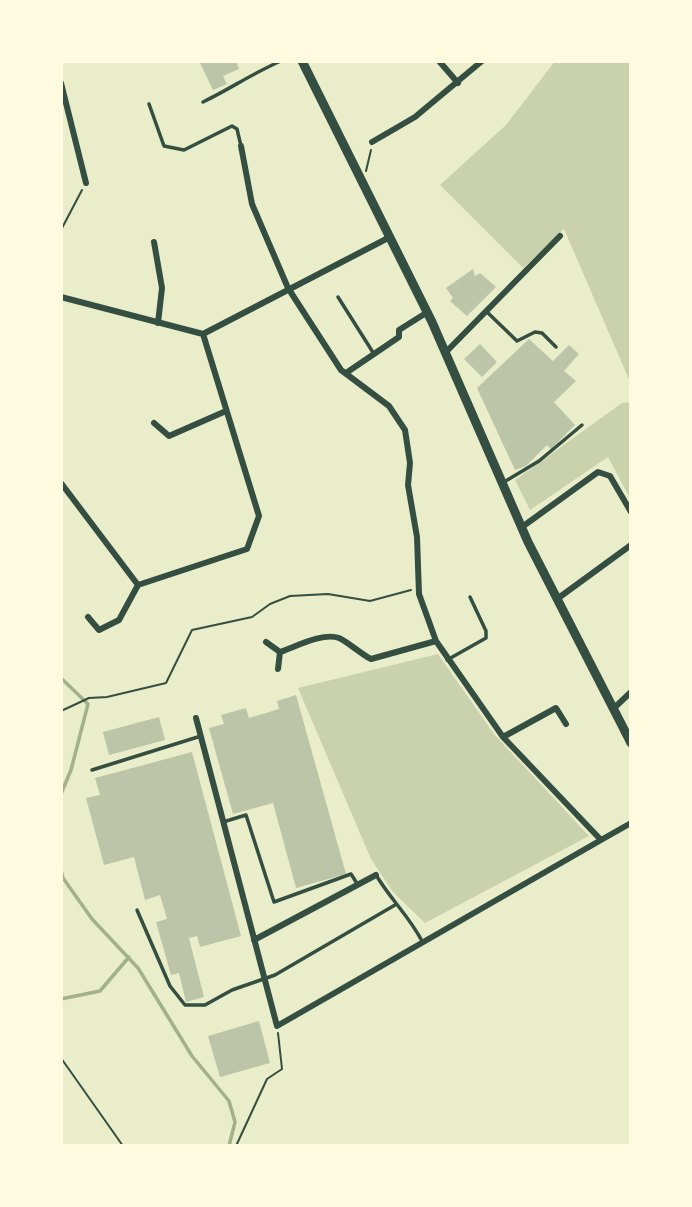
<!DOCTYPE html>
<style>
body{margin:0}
#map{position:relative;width:692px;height:1207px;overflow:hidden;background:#e9edc9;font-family:Cabin,sans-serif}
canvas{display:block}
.frame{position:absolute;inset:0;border:63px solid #fefae0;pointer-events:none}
</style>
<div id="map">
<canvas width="692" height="1207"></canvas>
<div class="frame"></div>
</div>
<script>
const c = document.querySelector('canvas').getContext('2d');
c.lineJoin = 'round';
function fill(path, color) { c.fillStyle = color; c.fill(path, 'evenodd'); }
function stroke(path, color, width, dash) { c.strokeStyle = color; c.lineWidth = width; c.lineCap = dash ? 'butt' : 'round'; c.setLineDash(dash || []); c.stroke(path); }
const green = new Path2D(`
 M555 61H631V384L564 229 523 268 440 185 506 125Z
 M631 402V500L608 457 530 510 515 480 622 403Z
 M438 654 494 734 589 836 425 923 393 892 371 859 298 688Z`);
const stream = new Path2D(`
 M61 678 88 704 71 770 61 794
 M61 870 63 878 92 919 138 968 192 1056 229 1101 235 1122 229 1146
 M61 999 100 991 129 957`);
const building = new Path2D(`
 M199 61H236L239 69 223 76 227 84 213 90Z
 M473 269 475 276 480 273 496 287 467 316 450 301 453 298 446 288Z
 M529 339 553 361 569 345 579 354 564 371 576 381 554 402 575 425 551 449 547 445 526 466 515 470 477 388Z
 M480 344 497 362 482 377 464 359Z
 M296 695 346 874 296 888 273 803 233 814 209 728 224 724 221 715 246 708 249 718 279 709 277 701Z
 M159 717 165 740 109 755 103 732Z
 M192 752 241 936 200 947 197 936 189 938 204 997 186 1002 179 973 171 975 156 922 167 919 160 895 145 900 134 857 104 865 86 798 100 795 95 778Z
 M259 1021 270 1063 220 1077 208 1036Z`);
const path = new Path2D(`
 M366 171 371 150
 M61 230 82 190
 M61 711 89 698 107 697 166 683 192 630 252 617 270 604 290 596 328 594 370 601 411 590
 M61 1058 123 1146
 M236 1146 267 1079 282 1069 278 1033`);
const service = new Path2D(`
 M203 102C230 89 253 73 281 61
 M149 104 164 146 184 150 232 126 237 129 241 146
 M338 297 374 354
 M486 311 517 341 535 332 542 333 556 347
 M504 482 539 461 582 425
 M447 660 486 638V631L470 597
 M92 770 201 736
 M223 822 246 815 274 902 351 874 358 885
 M376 875C391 900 409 916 422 941
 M137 910 170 986 185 1005H205L232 990 275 975 395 905`);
const minor = new Path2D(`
 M439 61 458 83
 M61 83 86 183
 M372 142 415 117 482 61
 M241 146 252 204 288 288 341 370 389 406 405 430 410 463 408 485 417 537 419 594 436 641 503 737 601 840 631 823
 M154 242 162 288 158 323
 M61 297 203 334 390 237
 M445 353 560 236
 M346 373 399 337V330L426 313
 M154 423 169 436 226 411
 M61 483 138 585 247 549 259 516 203 334
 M522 527 598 472 610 476 631 512
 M557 599 631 545
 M88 617 99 630 119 620 138 585
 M266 642 280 652
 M278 669 280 652C295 647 323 632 339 638 348 642 361 654 371 659L436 641
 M613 709 631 692
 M196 718 277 1026 601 840
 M503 737 556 708 566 724
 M254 940 376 875`);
const secondary = new Path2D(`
 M302 61 432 322 528 542 631 743`);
fill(green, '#cad2ad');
stroke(stream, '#a3b18a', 3.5);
fill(building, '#bcc5a7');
stroke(path, '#344e41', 2);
stroke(service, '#344e41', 3.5);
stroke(minor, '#344e41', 6);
stroke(secondary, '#344e41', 9);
</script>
